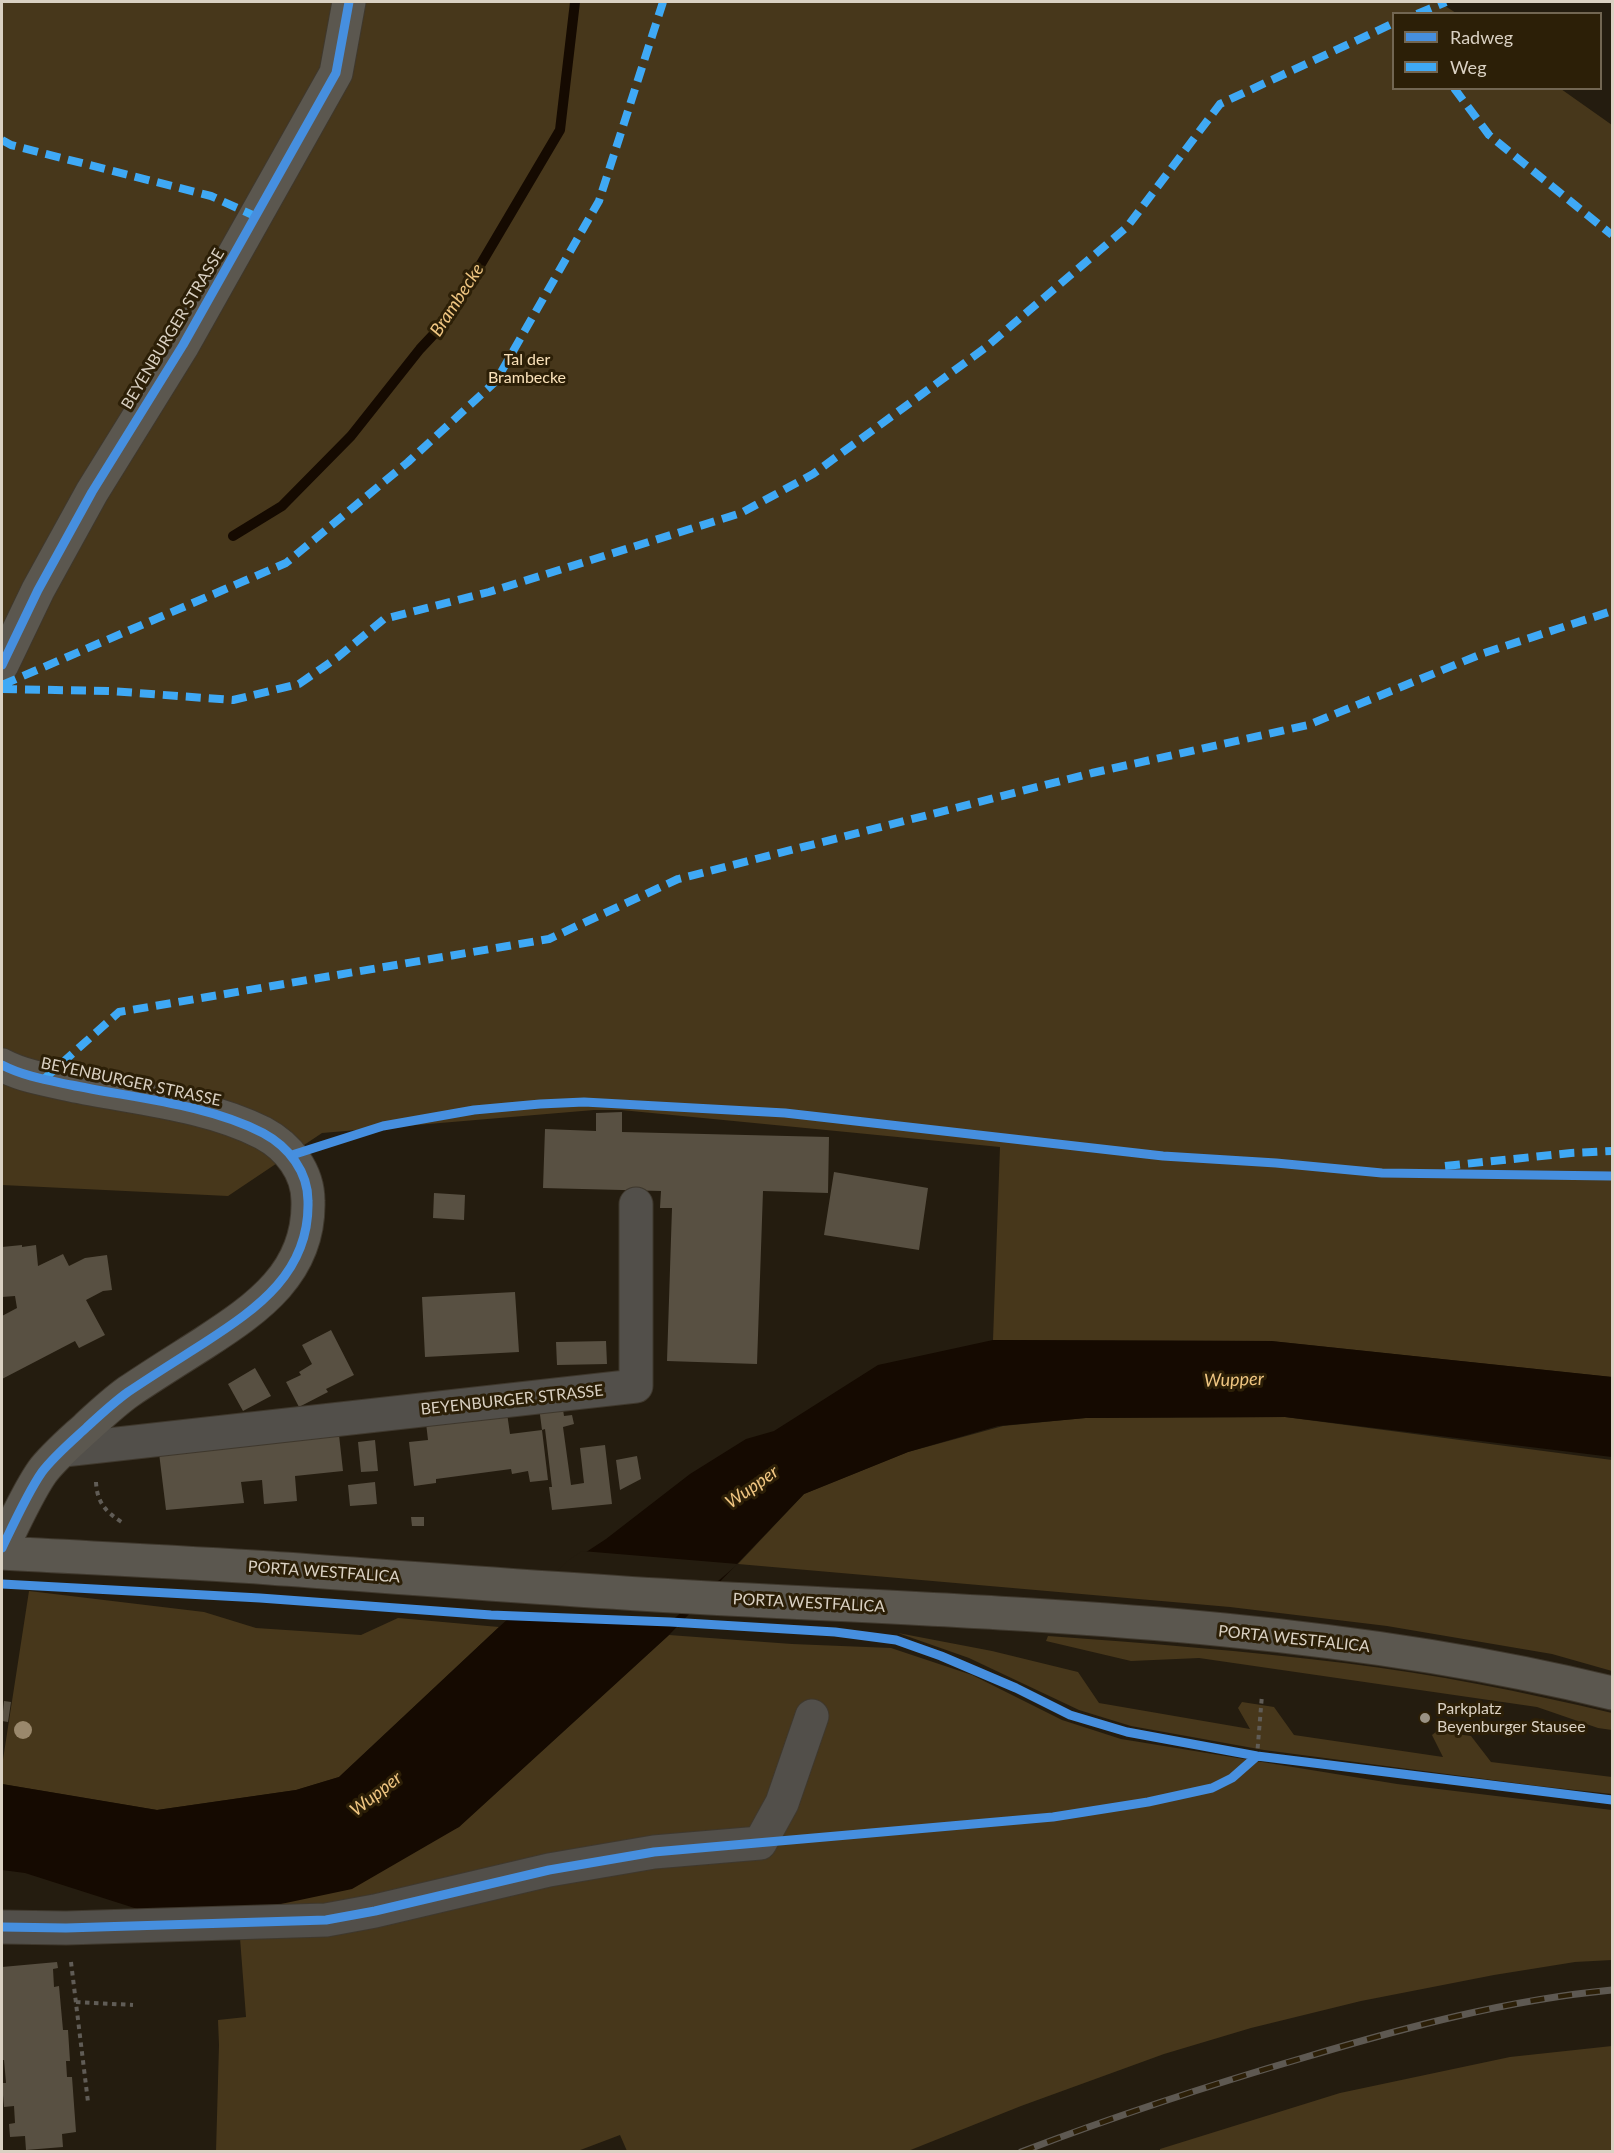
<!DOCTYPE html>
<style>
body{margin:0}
#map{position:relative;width:1614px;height:2153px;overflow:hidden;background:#241c0f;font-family:Lato,sans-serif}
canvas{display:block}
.frame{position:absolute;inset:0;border:3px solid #dad1c3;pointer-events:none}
.legend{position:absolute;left:1392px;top:12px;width:210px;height:78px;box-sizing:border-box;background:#2c1f07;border:2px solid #726652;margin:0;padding:8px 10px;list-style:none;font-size:18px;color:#dad1c3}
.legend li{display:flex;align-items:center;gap:12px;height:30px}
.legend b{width:30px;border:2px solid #726652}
</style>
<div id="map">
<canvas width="1614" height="2153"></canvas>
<div class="frame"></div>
<ul class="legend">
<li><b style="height:8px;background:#468fdf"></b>Radweg</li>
<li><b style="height:8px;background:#3fa9f5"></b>Weg</li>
</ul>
</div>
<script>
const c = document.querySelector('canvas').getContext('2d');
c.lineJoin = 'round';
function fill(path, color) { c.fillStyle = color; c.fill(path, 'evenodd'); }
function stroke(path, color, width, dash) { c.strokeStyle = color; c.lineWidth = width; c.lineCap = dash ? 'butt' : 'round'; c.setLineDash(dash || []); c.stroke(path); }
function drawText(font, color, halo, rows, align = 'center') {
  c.font = font + ' Lato,sans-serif'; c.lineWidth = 6; c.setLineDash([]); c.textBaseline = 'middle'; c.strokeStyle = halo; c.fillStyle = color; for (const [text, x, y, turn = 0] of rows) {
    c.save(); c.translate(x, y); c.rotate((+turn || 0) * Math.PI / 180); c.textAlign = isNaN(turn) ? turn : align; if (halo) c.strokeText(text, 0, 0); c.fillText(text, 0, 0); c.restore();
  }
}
const green = new Path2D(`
 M2 2H1439L1456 13 1394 14V88L1561 89 1612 125V1377L1271 1341 993 1340 1000 1147 621 1110H594L322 1133 228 1196 2 1185Z
 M1285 1417 1612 1460V1671L1552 1654 1387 1626 1230 1607 738 1564 804 1494 908 1452 1003 1426 1085 1418Z
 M29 1591 204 1612 256 1628 361 1635 398 1618 499 1627 339 1777 296 1790 157 1810 2 1784V1766Z
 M898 1633 992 1651 1078 1672 1099 1703 1250 1729 1238 1708 1242 1702 1274 1707 1294 1735 1443 1757 1432 1735 1437 1731 1471 1736 1491 1762 1612 1777V1794L1538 1786 1264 1750 1131 1726 1079 1710 969 1658Z
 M669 1635 792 1644 891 1648 972 1675 1062 1720 1121 1739 1397 1784 1612 1810V1960L1575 1962 1494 1975 1361 2001 1251 2028 1164 2054 1021 2106 908 2151H627L620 2135 575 2152H216L219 2045 218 2020 246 2017 240 1938 262 1908 459 1827Z
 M1048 1636C1147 1643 1246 1651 1344 1663 1434 1674 1524 1692 1612 1713V1730L1598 1728 1537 1707 1199 1658 1131 1661 1046 1641Z
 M1612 2046V2151L1160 2152V2149L1340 2093 1510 2057Z`);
const water = new Path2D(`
 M993 1340 1271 1341 1612 1377V1457L1285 1417 1086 1418 998 1426 908 1452 804 1494 669 1635 459 1827 352 1889 262 1908 147 1912 25 1873 2 1870V1784L157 1810 296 1790 339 1777 499 1627 571 1562 606 1539 690 1474 746 1439 774 1431 878 1365Z`);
const pier = new Path2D(`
 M582 1551 738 1564 670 1622 507 1616 569 1560Z`);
const stream = new Path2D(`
 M233 536 282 506 351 436 420 349 449 318 560 130 575 2`);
const building = new Path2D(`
 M622 1112V1132L829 1137 828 1193 763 1191 757 1364 667 1361 672 1208H660L661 1191 543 1188 545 1129 596 1131V1113Z
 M834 1172 928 1188 919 1250 824 1235Z
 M434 1193 465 1195 464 1220 433 1218Z
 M22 1245V1247L36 1245 38 1266 63 1254 69 1266 85 1258 107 1255 112 1290 103 1291 86 1300 105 1335 79 1348 75 1341 2 1379V1316L17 1308 15 1296 2 1297V1247Z
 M515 1292 519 1352 425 1357 422 1297Z
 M331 1330 354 1375 326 1389 328 1392 299 1407 286 1382 301 1375 299 1372 312 1364 302 1345Z
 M606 1341 607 1364 557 1365 556 1342Z
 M255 1368 271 1396 243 1411 228 1384Z
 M562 1403 564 1416 572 1415 574 1424 563 1427 571 1485 584 1483 580 1448 605 1445 612 1504 552 1510 549 1487H552L545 1429 542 1430 539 1407Z
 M507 1413 510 1434 542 1430 548 1480 530 1482 528 1471 512 1474 511 1469 436 1479V1483L414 1486 409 1442 428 1440 426 1423Z
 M339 1435 343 1471 295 1476 297 1501 264 1504 262 1480 241 1482 244 1503 166 1510 159 1453Z
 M375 1440 378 1471 361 1472 358 1442Z
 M637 1456 641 1479 620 1490 616 1460Z
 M375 1482 377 1504 350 1506 348 1485Z
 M411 1517H424V1526H412Z
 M4 1701 11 1702 8 1722 2 1721Z
 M57 1962 58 1968 53 1969 54 1987 59 1986 63 2030H68L70 2061H66L67 2077H72L76 2132 62 2134 63 2147 26 2150 25 2136 10 2137 9 2124 15 2123 14 2106 4 2107 2 2083H6L4 2060H2V2035H3L2 1967Z`);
const path = new Path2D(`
 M96 1482C97 1503 106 1512 123 1523
 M802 1839 1053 1817 1148 1802 1212 1788 1232 1778 1257 1756 1262 1695
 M71 1962 88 2102
 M76 2002 133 2005`);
const minor = new Path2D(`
 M64 1450 636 1386V1204
 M2 1927 66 1928 326 1920 375 1911 549 1870 654 1852 760 1843 782 1803 812 1716`);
const major = new Path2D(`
 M2 665 38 590 92 492 183 345 336 73 349 2
 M2 1065C23 1076 47 1080 71 1085 133 1098 207 1104 263 1133 289 1147 308 1172 308 1201 310 1272 258 1308 204 1343 179 1359 153 1375 128 1392 114 1402 100 1415 87 1427 73 1440 53 1457 42 1472 28 1492 13 1525 2 1548
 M2 1553C91 1558 180 1562 270 1568 410 1578 551 1589 692 1597 999 1614 1312 1619 1612 1693`);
const rail = new Path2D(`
 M1021 2152C1115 2116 1210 2085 1306 2057 1407 2027 1507 2000 1612 1990`);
const quiet = new Path2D(`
 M1417 14 1446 2
 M1454 88 1489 135 1612 235
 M2 140 11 145 211 196 257 217
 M2 685 286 563 408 462 496 381 599 201 663 2
 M2 689 110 691 233 700 299 684 338 657 384 619 489 592 741 513 813 474 985 348 1127 227 1220 104 1394 23
 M44 1079 119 1012 549 939 678 879 1092 773 1308 725 1484 653 1609 612 1612 608
 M1445 1166 1571 1153 1612 1151`);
const cycleway = new Path2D(`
 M2 665 38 590 92 492 183 345 336 73 349 2
 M2 1065C23 1076 47 1080 71 1085 133 1098 207 1104 263 1133 289 1147 308 1172 308 1201 310 1272 258 1308 204 1343 179 1359 153 1375 128 1392 114 1402 100 1415 87 1427 73 1440 53 1457 42 1472 28 1492 13 1525 2 1548
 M292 1155 383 1126 474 1110 540 1104 584 1102 785 1113 1163 1156 1276 1163 1382 1173 1612 1176
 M2 1584 260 1598 491 1615 670 1622 835 1632 896 1640 941 1656 1016 1688 1070 1715 1127 1732 1257 1756 1612 1800
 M2 1927 66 1928 326 1920 375 1911 549 1870 654 1852 1053 1817 1148 1802 1212 1788 1232 1778 1257 1756`);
const trees = [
 [23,1730]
];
const markers = [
 [1425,1718,6,"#9a9284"]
];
const streetNames = [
 ["BEYENBURGER STRASSE",173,329,-59],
 ["BEYENBURGER STRASSE",131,1082,12],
 ["BEYENBURGER STRASSE",512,1400,-6],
 ["PORTA WESTFALICA",324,1572,4],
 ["PORTA WESTFALICA",809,1603,3],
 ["PORTA WESTFALICA",1294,1639,6]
];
const parkNames = [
 ["Tal der",527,360],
 ["Brambecke",527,378]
];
const poiNames = [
 ["Parkplatz",1437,1709],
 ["Beyenburger Stausee",1437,1727]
];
const waterNames = [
 ["Brambecke",457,300,-57],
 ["Wupper",1234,1380,-2],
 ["Wupper",752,1487,-35],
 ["Wupper",376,1794,-38]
];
fill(green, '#47371b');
fill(water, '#150a01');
fill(pier, '#241c0f');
stroke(stream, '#150a01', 10);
fill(building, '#585042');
stroke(minor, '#3f382d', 35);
stroke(major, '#3f382d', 35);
stroke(path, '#605c56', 4, [4.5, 4.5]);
stroke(minor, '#524f4a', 33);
stroke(major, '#5b574f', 33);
stroke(rail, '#5e5952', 7);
stroke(rail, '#2c1f07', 4.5, [14]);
stroke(quiet, '#3fa9f5', 8, [15, 8]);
stroke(cycleway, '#468fdf', 9);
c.fillStyle = '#9a886c';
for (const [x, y] of trees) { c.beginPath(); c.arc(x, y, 9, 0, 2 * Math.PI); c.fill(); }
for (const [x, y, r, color] of markers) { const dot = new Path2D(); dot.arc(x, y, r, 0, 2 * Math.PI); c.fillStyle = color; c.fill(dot); stroke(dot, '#2c1f07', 2); }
drawText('16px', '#dad1c3', '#2c1f07', streetNames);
drawText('16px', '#fae1b9', '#2c1f07', parkNames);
drawText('16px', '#dad1c3', '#2c1f07', poiNames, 'left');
drawText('italic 18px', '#efc581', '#2c1f07', waterNames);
</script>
